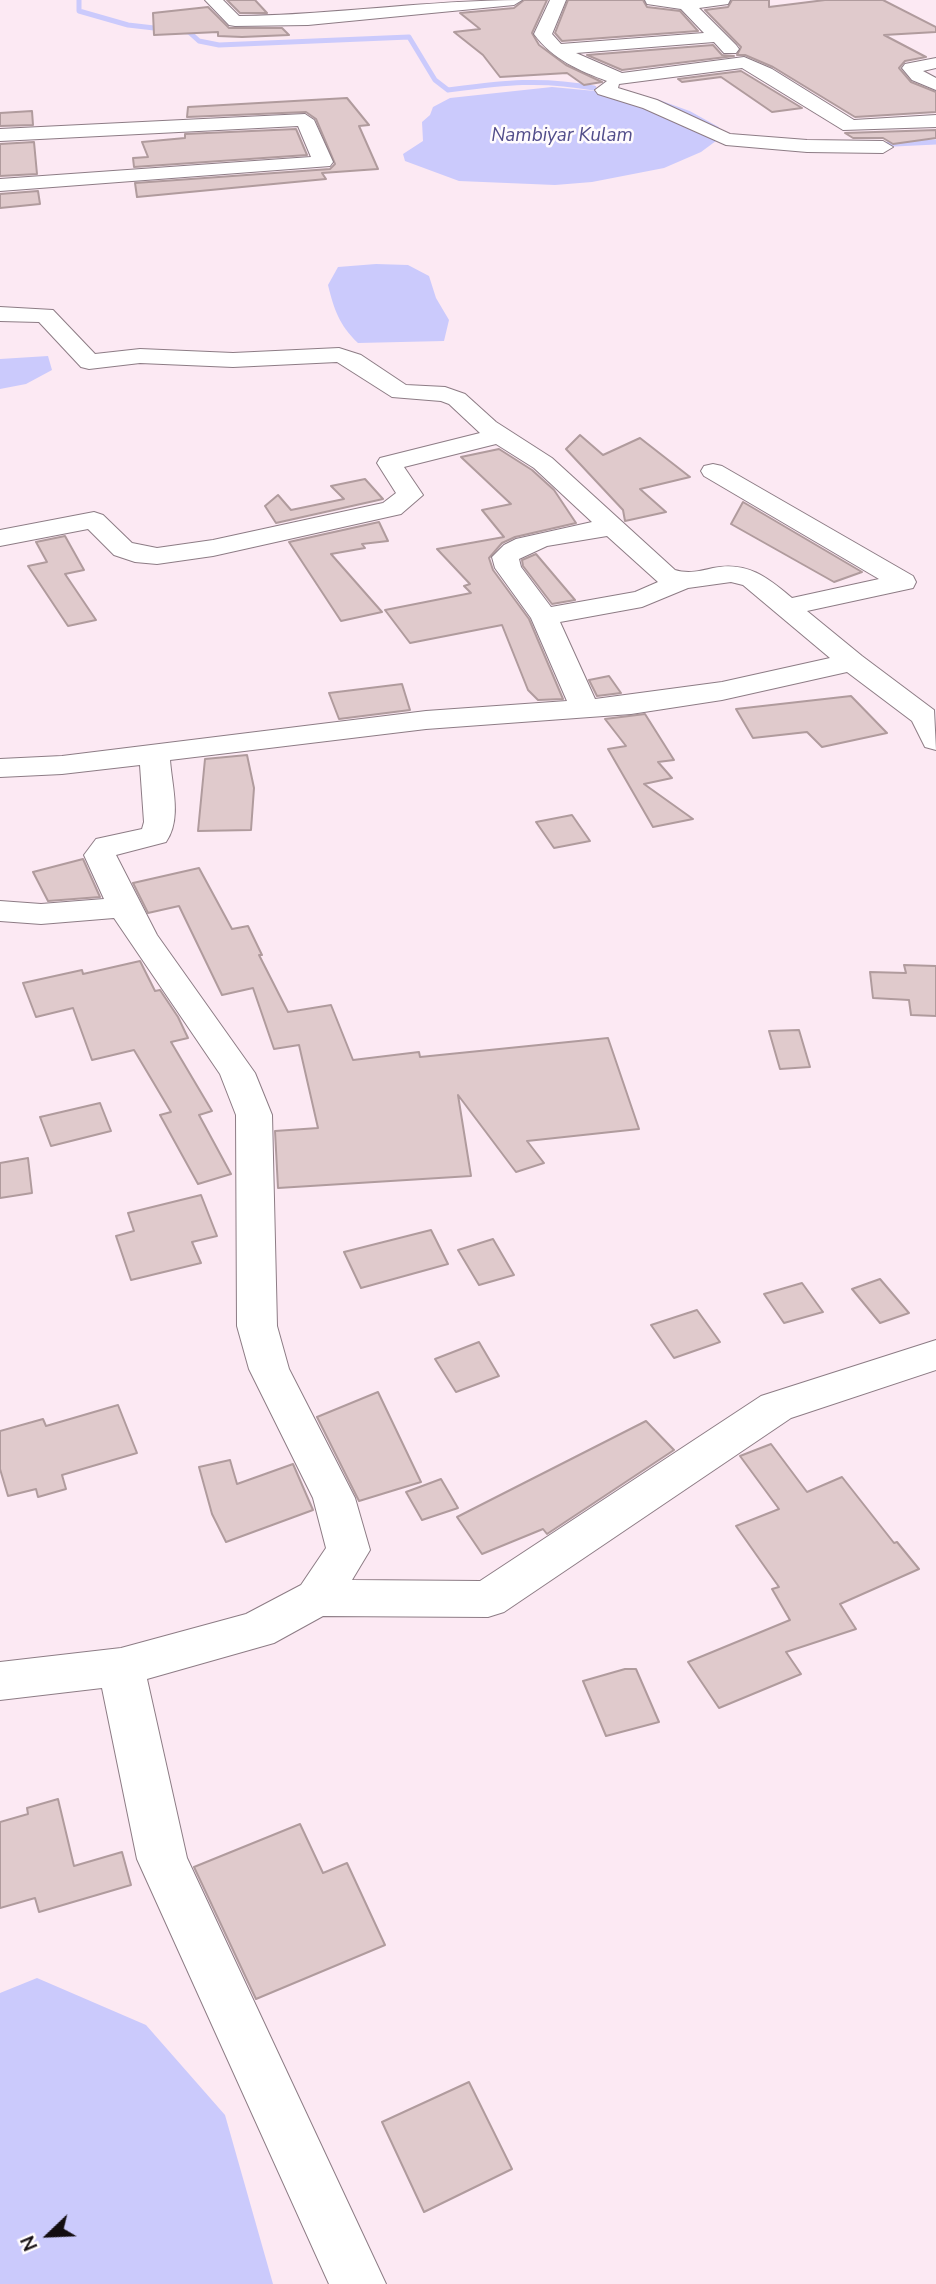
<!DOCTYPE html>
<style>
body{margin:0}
#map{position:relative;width:936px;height:2284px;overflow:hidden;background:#fce9f3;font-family:"Nunito Sans",sans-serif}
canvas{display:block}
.north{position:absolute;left:14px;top:2200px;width:70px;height:70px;-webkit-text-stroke:5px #fffbfd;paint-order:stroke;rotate:247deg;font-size:19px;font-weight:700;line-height:28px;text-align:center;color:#130d10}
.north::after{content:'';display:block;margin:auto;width:24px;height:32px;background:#130d10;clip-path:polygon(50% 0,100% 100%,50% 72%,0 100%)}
</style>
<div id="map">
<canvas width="936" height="2284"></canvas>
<div class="north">N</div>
</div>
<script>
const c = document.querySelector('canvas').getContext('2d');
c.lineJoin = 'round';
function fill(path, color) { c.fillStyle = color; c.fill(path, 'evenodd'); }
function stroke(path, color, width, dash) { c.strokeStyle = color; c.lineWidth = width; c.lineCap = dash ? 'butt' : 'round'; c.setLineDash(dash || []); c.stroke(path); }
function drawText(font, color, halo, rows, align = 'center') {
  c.font = font + ' "Nunito Sans",sans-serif'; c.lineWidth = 5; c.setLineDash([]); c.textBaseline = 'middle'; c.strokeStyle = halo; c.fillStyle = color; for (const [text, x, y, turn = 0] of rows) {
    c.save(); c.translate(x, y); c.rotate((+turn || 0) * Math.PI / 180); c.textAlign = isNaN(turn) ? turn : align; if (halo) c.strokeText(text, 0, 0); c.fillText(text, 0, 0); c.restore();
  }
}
const water = new Path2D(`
 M552 87 606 92 720 138 701 152 664 168 592 182 555 185 459 181 405 161 403 154 423 141 422 122 430 115 433 107 450 98Z
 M376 264 408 265 429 276 436 298 449 320 444 341 358 343C339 325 334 309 328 285L338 267Z
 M48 356 52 370 26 384 0 389V359Z
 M37 1978 146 2025 225 2115 273 2284H0V1993Z`);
const stream = new Path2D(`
 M79 0V11L128 25 189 32 199 41 219 45 409 37 435 80 448 90C503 83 539 78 594 88
 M655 101 688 113 717 129
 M874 145 936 142`);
const building = new Path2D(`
 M227 0H255L267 13H240Z
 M524 0H547L532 33 539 45 566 65 602 82 584 85 567 73 500 77 483 55 454 32 480 29 460 13 514 8Z
 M568 0H643L647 7 680 11 698 31 562 41 555 33Z
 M732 0H769V7L825 0H883L936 27V32L884 35 926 57 905 61 899 68 911 82 936 92V112L855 117 773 67 745 55H737L741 47 705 10 728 7Z
 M208 7 229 28H282L289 35 242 37 218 36V32L154 35 153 13Z
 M713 45 722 55 734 56 622 70 587 55Z
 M741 71 802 108 772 112 721 77 682 82 678 79Z
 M347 98 369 125 359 126 378 169 322 173 326 179 137 197 135 183 330 169 335 164 316 119 306 112 187 117 188 107Z
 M32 111 33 125 0 126V113Z
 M296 129 307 155 134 167 133 158 148 157 142 142 185 138V134Z
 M936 130V138L893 144 883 138H853L845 133Z
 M34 142 37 174 0 176V144Z
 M38 191 40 204 0 208V194Z
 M580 435 603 455 640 438 690 477 640 489 666 512 625 521 623 510 566 449Z
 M499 449 532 470 554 490 576 523 515 537 502 543 489 558 493 570 529 619 563 699 538 700 528 690 502 625 410 643 385 610 471 593 464 586 470 584 437 549 504 537 482 510 511 504 461 457Z
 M365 479 383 499 276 523 265 506 278 495 291 510 344 499 331 486Z
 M743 502 862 572 834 582 731 524Z
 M379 522 388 541 362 544 365 548 331 554 382 612 341 621 289 542Z
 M65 536 84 570 65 574 96 620 68 626 28 566 47 562 36 542Z
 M536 554 575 600 552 604 523 566 522 560Z
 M609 676 621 693 597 696 589 680Z
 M402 684 410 710 339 719 329 693Z
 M851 696 887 733 822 747 807 732 753 738 736 709Z
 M645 714 674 760 658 762 672 778 644 784 693 819 653 827 608 749 626 746 605 719Z
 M247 755 254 788 251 830 198 831 205 759Z
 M572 815 590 841 554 848 536 822Z
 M83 859 100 897 48 901 33 872Z
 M199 868 232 929 248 926 262 955H259L288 1012 331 1005 353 1060 419 1052 420 1057 608 1038 639 1129 527 1141 544 1163 516 1172 458 1095 471 1176 278 1188 275 1131 318 1128 299 1045 274 1049 253 988 222 995 179 906 148 913 133 883Z
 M140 961 155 991 160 990 178 1017 188 1038 171 1042 212 1111 199 1115 231 1174 198 1184 160 1115 171 1112 134 1050 92 1060 73 1008 36 1017 23 983 82 970 83 974Z
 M904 965 936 966V1016L911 1015 909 1000 873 998 870 972 906 973Z
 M799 1030 810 1067 780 1069 769 1031Z
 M100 1103 111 1131 51 1146 40 1117Z
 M28 1158 32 1193 0 1198V1163Z
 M201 1195 217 1236 192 1242 201 1263 131 1280 116 1236 134 1231 128 1213Z
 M431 1230 448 1264 361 1288 344 1252Z
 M493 1239 514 1275 479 1285 458 1250Z
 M880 1279 909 1313 880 1323 852 1289Z
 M802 1283 823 1312 784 1323 764 1294Z
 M697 1310 720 1342 674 1358 651 1325Z
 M479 1342 499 1376 456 1392 435 1359Z
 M378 1392 421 1482 359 1501 317 1417Z
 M118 1405 137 1453 62 1475 66 1489 38 1497 36 1489 8 1496 0 1469V1431L43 1419 46 1426Z
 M646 1421 674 1450 547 1534 543 1529 482 1554 457 1517Z
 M771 1444 807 1492 842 1477 894 1543 897 1542 919 1569 840 1604 856 1629 786 1652 801 1674 719 1708 688 1662 790 1620 772 1589 779 1587 736 1526 779 1509 740 1456Z
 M230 1460 237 1484 293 1464 313 1510 226 1542 212 1514 199 1467Z
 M441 1479 458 1508 422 1520 406 1492Z
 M625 1669H636L659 1722 606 1736 583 1681Z
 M58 1799 74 1866 122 1852 131 1885 39 1912 35 1898 0 1908V1822L28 1814 27 1808Z
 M300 1824 323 1873 347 1863 385 1945 256 1999 194 1867Z
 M469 2082 512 2169 424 2212 382 2122Z`);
const minor = new Path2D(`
 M205 0H223L239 16C334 15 428 0 522 0L514 5 308 25 235 26 229 25Z
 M550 0H566L552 34 561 44 704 33 681 9 647 4 645 0H730L728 4 699 8 736 45 739 49 736 53H724L714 42 576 53 622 73 744 57 772 69 854 120 936 115V127L843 130 742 68 619 84 618 88 657 100 730 134 807 140 883 141 893 147 883 153 807 152 726 145 643 108 598 94 595 90 607 81C580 71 552 59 534 34Z
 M936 58V68L923 71 936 78V90L912 80 902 68 905 64Z
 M305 114 314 120 333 162 330 166 0 191V179L311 157 298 126 0 141V129Z
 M0 307 53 310 95 354 140 349 233 353 339 348 361 355 406 385 445 387 465 394 496 422 552 458 675 570C688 574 701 571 713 568 747 561 767 577 792 598L879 579 704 476 701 471 704 466 713 464 722 466 913 576 916 582 913 588 807 611 862 656 934 710 936 750 925 747 912 721 847 672 722 700 631 714 426 729 170 760C172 787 182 819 166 842L116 855 157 935 255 1073 272 1115 277 1326 289 1369 355 1498 370 1550 352 1580 480 1581 761 1396 936 1340V1370L791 1418 504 1612 488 1617 323 1616 274 1643 147 1679 187 1858 386 2284H329L137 1859 102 1688 0 1700V1662L121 1648 246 1614 301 1585 326 1548 313 1498 249 1369 237 1326 236 1115 220 1074 114 918 41 924 0 921V901L41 904 104 899 84 855 96 839 142 829 144 822 140 765 62 774 0 777V759L62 756 426 711 567 701 531 618 495 568 492 557 504 545 516 539 592 522 534 468 496 444 404 467 423 495 401 514 213 556 157 564 135 562 114 555 88 529 0 546V530L94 512 103 515 132 543 157 548 213 540 383 503 396 493 377 463 380 458 480 433 449 404 441 401 392 397 337 362 233 367 140 363 89 369 81 367 39 322 0 321ZM607 536 658 582 635 592 551 607 521 567 519 559 547 546ZM731 582 743 585 830 658 722 682 595 699 560 622 642 607 688 588Z`);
const farWaternames = [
 ["Nambiyar Kulam",562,136]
];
fill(water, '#cbcafc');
stroke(stream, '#cbcafc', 5);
fill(building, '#e0cacc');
stroke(building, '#b09b9d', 2);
stroke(minor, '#8d7c85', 2);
fill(minor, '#fff');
drawText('italic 19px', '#534e8b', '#fffbfd', farWaternames);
</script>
